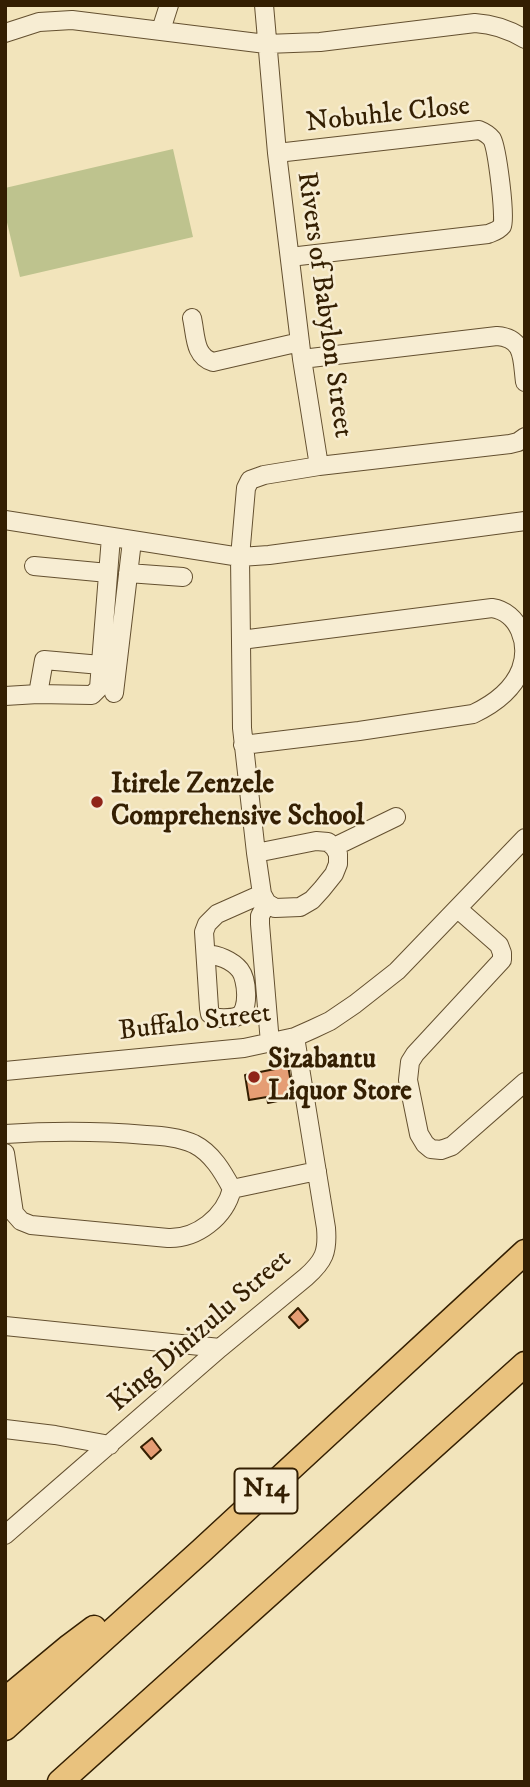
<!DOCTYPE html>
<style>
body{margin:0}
#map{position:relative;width:530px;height:1787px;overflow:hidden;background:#f2e4bb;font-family:"IM FELL DW Pica",serif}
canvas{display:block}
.frame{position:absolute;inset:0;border:7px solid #341f02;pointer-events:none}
</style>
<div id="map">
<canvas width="530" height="1787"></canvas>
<div class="frame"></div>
</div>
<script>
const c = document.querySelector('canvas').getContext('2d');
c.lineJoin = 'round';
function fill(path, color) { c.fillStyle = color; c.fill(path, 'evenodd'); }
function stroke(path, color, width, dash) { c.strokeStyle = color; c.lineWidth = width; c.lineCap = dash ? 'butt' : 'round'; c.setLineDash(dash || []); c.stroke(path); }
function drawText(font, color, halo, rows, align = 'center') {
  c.font = font + ' "IM FELL DW Pica",serif'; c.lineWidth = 5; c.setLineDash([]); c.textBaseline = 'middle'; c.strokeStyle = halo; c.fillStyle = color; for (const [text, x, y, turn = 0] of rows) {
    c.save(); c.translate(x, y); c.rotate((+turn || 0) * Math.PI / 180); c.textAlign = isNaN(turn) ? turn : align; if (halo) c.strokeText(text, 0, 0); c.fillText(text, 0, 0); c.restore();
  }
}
const green = new Path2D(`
 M173 149 193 237 20 277 5 214V188Z`);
const building = new Path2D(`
 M287 1059 293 1095H291L292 1098 268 1103 267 1097 249 1100 245 1075 275 1069 273 1061Z
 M298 1308 308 1320 299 1328 289 1317Z
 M152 1438 161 1450 151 1459 141 1447Z`);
const minor = new Path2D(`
 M264 5 277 153 302 359 319 466
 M161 30 169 5
 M5 33 39 22 72 20 266 44 320 42 475 23C493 24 510 30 525 39
 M277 153 479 130C484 132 488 134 492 139 497 148 506 218 502 226 498 231 493 232 488 234L290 257
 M192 318C196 336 194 356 213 362L300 342
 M302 359 497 336C525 338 522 360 525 382
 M5 520 240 557 269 555 525 521
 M34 566 108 573
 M128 573 183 577
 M241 640 492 608C519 612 530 644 521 669 513 690 492 705 473 714L359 731 243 745
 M114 693 132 541
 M38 694 44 660 101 665
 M5 696 38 694 92 695 99 688 111 537
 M334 847 396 817
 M256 853 316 841 328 842 334 847 338 854V864L334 874 322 889 312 900 300 907 275 908 267 903 262 894 256 853 242 728 240 557 246 488 250 480 264 475 319 466 510 444 518 442 525 437
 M267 903 260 916V924L270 1043
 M458 909 499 945 502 953V960L415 1054 410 1062 408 1080 419 1134 425 1144 431 1149 441 1150 452 1146 525 1082
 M206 954C218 955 232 960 240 970 247 979 250 1011 238 1016 232 1019 222 1018 216 1018L210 1014 209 1008 204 932 207 924 217 914 262 894
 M5 1071 244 1048 295 1037 313 1029 330 1021 355 1004 397 971 525 838
 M5 1134C52 1131 99 1131 146 1135 162 1136 179 1137 194 1144 212 1153 223 1172 232 1189
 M5 1153 14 1213 21 1221 31 1225 168 1238C197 1239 225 1217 232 1189L317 1171
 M5 1326 220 1348
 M5 1429 55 1435 110 1445
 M5 1535 220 1348 306 1277C324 1261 328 1252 326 1228L295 1037`);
const highway = new Path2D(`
 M5 1700 70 1646 94 1628
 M5 1728 200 1552 525 1252
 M60 1782 525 1364`);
const markers = [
 [97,802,7,"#8f2418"],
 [254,1077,7,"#8f2418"]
];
const shields = [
 [266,1491,63]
];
const shieldNames = [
 ["N14",266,1491]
];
const streetNames = [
 ["Nobuhle Close",388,116,-6],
 ["Rivers of Babylon Street",323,305,82],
 ["Buffalo Street",195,1024,-7],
 ["King Dinizulu Street",201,1332,-41]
];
const poiNames = [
 ["Itirele Zenzele",111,786],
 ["Comprehensive School",111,818],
 ["Sizabantu",268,1061],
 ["Liquor Store",268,1093]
];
fill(green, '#bec38e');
fill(building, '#e59d74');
stroke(building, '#341f02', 2);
stroke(minor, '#645030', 20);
stroke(highway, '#341f02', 27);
stroke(minor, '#f7edd3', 18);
stroke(highway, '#e9c27e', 24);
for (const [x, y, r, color] of markers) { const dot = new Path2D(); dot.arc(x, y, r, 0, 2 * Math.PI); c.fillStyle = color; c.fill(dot); stroke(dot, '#f7edd3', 2.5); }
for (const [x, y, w] of shields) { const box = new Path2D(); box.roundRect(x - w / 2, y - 22.5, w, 45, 5); c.fillStyle = '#f7edd3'; c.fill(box); stroke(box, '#341f02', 2); }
drawText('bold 26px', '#341f02', null, shieldNames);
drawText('28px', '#341f02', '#f7edd3', streetNames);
drawText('bold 28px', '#341f02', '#f7edd3', poiNames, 'left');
</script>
